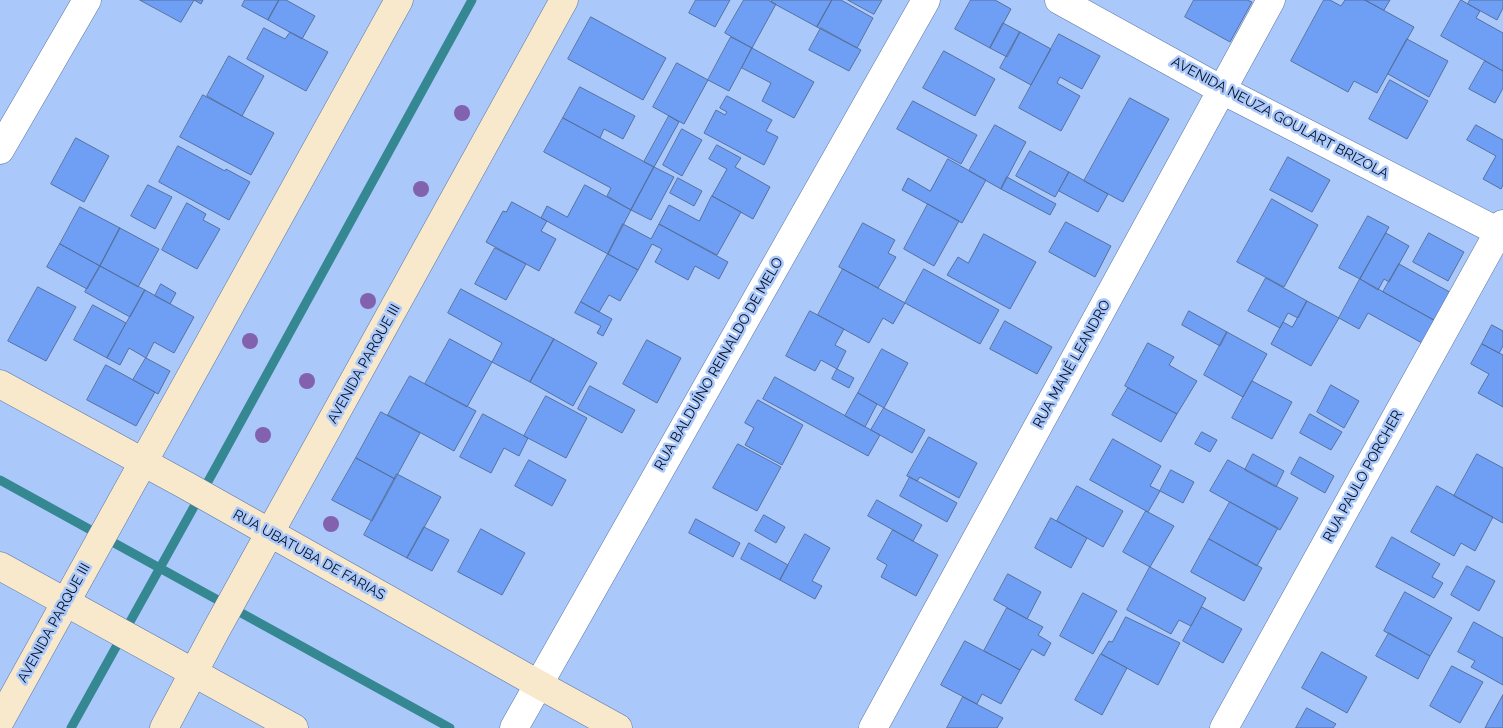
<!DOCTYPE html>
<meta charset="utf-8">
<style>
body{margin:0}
canvas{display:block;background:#abc8fb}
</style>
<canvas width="1503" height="728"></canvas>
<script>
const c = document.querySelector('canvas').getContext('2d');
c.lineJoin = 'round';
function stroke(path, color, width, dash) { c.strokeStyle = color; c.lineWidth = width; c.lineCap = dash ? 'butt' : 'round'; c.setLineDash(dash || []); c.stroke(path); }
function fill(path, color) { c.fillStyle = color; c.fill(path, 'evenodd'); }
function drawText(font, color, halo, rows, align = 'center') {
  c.font = font + ' Raleway,sans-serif'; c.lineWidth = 5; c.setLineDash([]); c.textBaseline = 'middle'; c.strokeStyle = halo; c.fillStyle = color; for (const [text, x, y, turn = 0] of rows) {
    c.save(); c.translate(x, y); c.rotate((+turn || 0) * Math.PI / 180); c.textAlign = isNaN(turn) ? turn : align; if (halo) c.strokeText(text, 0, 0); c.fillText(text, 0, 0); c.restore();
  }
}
const stream = new Path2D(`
 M0 480 450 728
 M71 728 216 467 472 0`);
const building = new Path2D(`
 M140 0H203L201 4 194 0 181 22Z
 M245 0H279L268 20 242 6Z
 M279 0H286L315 16 302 39 268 20Z
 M696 0H730L715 27 689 13Z
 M744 0H768L776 4 752 48 725 33Z
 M772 0H832L817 27 771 2Z
 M832 0H841L873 18 857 48 817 27Z
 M848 0H882L874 14Z
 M971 0H995L1011 9 990 48 955 29Z
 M1194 0H1247L1252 2 1230 42 1185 17Z
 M1324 0H1330L1341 6 1345 0H1365L1414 27 1377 93 1354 81 1348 92 1291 61Z
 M1365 0H1390L1384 10Z
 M1461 0 1480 11 1476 18 1503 33V71L1441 36Z
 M1470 0H1503V8L1497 20 1468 4Z
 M591 17 666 58 643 100 568 59Z
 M1003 23 1020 32 1007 57 990 48Z
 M264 28 285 39 290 32 328 52 306 91 247 59Z
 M821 28 861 50 849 71 809 50Z
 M1020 32 1051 49 1031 85 1000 68Z
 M1059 34 1100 56 1082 89 1060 77 1057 83 1080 96 1061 131 1019 108Z
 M731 37 752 48 729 91 708 80Z
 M1407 39 1448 61 1429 97 1388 74Z
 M752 48 814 82 794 118 762 101 771 83 742 68Z
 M944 51 995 79 975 116 923 88Z
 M229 56 264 76 242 116 207 96Z
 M1485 61 1503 71V88L1495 103 1469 89Z
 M677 63 708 80 684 124 653 107Z
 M1390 80 1428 101 1407 139 1369 119Z
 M580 87 635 116 623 139 604 129 600 138 563 118Z
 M203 95 274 133 251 175 180 137Z
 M727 96 772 120 766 131 778 137 764 165 704 133 716 110 725 115 727 112 720 108Z
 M1130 98 1169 119 1123 202 1084 181Z
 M913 101 977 135 961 164 897 129Z
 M669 116 679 122 654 167 644 162Z
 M563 118 654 167 631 210 607 196 611 188 544 152Z
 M995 125 1026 142 1001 189 969 171Z
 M1476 125 1503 140V185L1501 189 1483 179 1496 156 1467 140Z
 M682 129 702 140 682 176 663 165Z
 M76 138 109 156 84 202 51 184Z
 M717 145 741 158 735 167 770 187 753 219 712 196 727 169 709 159Z
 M178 146 225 171 226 169 250 182 229 220 159 182Z
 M1030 151 1069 172 1055 197 1016 176Z
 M1288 157 1330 180 1312 212 1270 190Z
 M948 159 986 180 962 223 902 190 908 178 930 191Z
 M654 167 674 177 651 220 631 210Z
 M1069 172 1108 194 1098 212 1059 191Z
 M1007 177 1056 204 1050 215 1001 189Z
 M678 178 702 191 694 206 670 193Z
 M148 185 172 197 155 229 131 216Z
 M585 185 631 210 608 254 541 218 547 206 567 217Z
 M712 196 741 212 717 255 659 224 669 205 699 221Z
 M1272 199 1318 225 1284 287 1237 262Z
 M512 202 547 221 541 231 556 239 539 271 486 242 503 211 506 212Z
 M187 203 206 214 203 220 220 229 197 269 162 250Z
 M928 204 959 221 934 266 904 249Z
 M80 207 120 228 100 266 60 244Z
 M1368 216 1389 227 1360 279 1339 268Z
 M1066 222 1111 246 1095 277 1049 252Z
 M863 223 895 240 888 253 896 257 878 288 839 267Z
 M623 224 651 239 659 224 728 262 719 279 695 266 688 280 655 262 662 249 652 244 638 270 608 254Z
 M120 228 159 249 138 287 100 266Z
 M1386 233 1409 246 1389 282 1384 279 1378 290 1360 279Z
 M1429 233 1464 252 1448 281 1413 262Z
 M984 234 1036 262 1010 309 947 275 958 257 968 263Z
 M60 244 100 266 87 289 47 267Z
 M495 248 526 264 506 300 475 284Z
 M608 254 638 270 620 301 609 295 599 312 581 302Z
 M1399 264 1455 295 1439 323 1383 292Z
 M100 266 145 290 130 317 85 292Z
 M843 269 905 303 893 324 883 318 869 343 818 315Z
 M924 269 999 310 980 344 905 303Z
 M1266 278 1307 301 1298 318 1288 313 1280 328 1248 311Z
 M1360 279 1434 320 1422 343 1368 313 1359 329 1339 318Z
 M161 284 176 293 170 304 155 296Z
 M38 287 76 307 46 361 8 341Z
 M461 289 554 339 530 382 492 362 502 343 448 313Z
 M145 290 194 317 174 353 154 342 146 358 129 348 120 365 107 358Z
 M1307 301 1339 318 1311 366 1271 344 1283 322 1292 327Z
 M581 302 612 319 603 336 597 333 601 326 575 313Z
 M93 305 126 323 107 358 74 340Z
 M810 311 844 329 835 345 846 351 837 369 821 360 815 371 786 356Z
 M1189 311 1227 332 1220 346 1182 325Z
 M1005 321 1052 347 1037 374 990 349Z
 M1492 325 1503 331V346L1499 353 1482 344Z
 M1227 332 1267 354 1243 397 1204 375Z
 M450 339 492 362 467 407 425 384Z
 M554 339 597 363 573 406 530 382Z
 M647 340 681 358 657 403 623 384Z
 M1148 343 1174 357 1169 365 1197 381 1177 414 1125 386Z
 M1482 344 1503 355V407L1478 393 1489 374 1471 364Z
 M882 349 908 363 884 408 858 393Z
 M146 358 170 371 158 394 133 380Z
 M106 365 155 392 136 426 87 400Z
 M837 369 854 378 849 388 832 379Z
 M410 376 476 411 454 451 388 415Z
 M775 377 880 435 868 456 763 399Z
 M1252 381 1292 402 1272 439 1232 418Z
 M1331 385 1359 401 1344 428 1317 412Z
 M590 386 635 410 622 433 578 409Z
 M1128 388 1177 414 1161 442 1112 415Z
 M858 393 877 404 865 427 845 416Z
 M546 396 587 418 566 458 524 436Z
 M758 400 803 425 782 465 745 445 754 428 745 423Z
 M884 408 925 430 912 453 871 430Z
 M381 412 420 433 395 479 356 458Z
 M483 414 528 438 519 456 504 448 491 473 460 457Z
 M1310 414 1342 432 1331 450 1300 433Z
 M1202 432 1217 440 1210 452 1195 444Z
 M929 437 977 463 959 498 920 477 917 481 907 476Z
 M1113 439 1161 466 1150 486 1160 491 1148 512 1090 480Z
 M738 444 781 467 757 511 713 488Z
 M1253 454 1284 471 1276 487 1245 470Z
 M1477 454 1503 468V523L1454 496Z
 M1300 457 1334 476 1325 493 1291 474Z
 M356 458 395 479 372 521 332 500Z
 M529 460 566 480 552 506 515 486Z
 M1228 460 1298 498 1280 530 1210 491Z
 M1171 470 1194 482 1183 503 1160 491Z
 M397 474 441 497 407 558 364 535Z
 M910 477 957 503 947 522 900 496Z
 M1077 486 1123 511 1103 547 1057 521Z
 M1437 486 1493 517 1475 551 1461 543 1454 556 1411 532Z
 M877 500 922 525 913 541 868 516Z
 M1230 502 1278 528 1257 566 1209 539Z
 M1146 511 1174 526 1150 567 1123 552Z
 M764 515 785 527 776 543 755 531Z
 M1051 518 1087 538 1071 568 1035 548Z
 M696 519 740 543 733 557 689 533Z
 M424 527 449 540 432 571 407 558Z
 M481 529 525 553 502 595 458 572Z
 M893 530 938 555 916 596 881 577 887 565 877 559Z
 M805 534 830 548 812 581 822 586 815 599 780 580Z
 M1392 537 1440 564 1432 577 1443 583 1434 598 1376 567Z
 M1209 539 1262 568 1244 601 1191 572Z
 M749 543 788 565 780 580 741 559Z
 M1467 566 1495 581 1479 611 1451 595Z
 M1150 567 1206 598 1191 626 1179 620 1171 634 1127 610Z
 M1008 574 1041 592 1027 619 994 600Z
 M1405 592 1452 618 1430 656 1384 631Z
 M1083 593 1117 611 1093 654 1060 636Z
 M1202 607 1242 629 1223 663 1183 641Z
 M1007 608 1043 627 1038 635 1051 643 1044 656 1032 649 1020 670 984 651Z
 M1126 617 1180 643 1158 685 1101 654 1109 641 1112 642Z
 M1474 622 1503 638V685L1471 667 1475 661 1458 652Z
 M1389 633 1430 656 1418 679 1376 656Z
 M965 641 1020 670 1001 704 982 694 977 704 941 685Z
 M1322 652 1367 677 1347 713 1302 688Z
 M1101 654 1127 668 1102 715 1075 700Z
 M1452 666 1483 682 1460 723 1430 706Z
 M1503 695V728H1485L1488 722Z
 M963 697 1003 718 997 728H947Z
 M1307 708 1336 724 1333 728H1296Z`);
const street = new Path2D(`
 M1059 0 1222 90 1503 234
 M0 150 87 0
 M514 728 926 0
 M873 728 1271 0
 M1224 728 1503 224`);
const secondary = new Path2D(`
 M0 384 187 486 538 684 618 728
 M0 566 294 728
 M0 721 399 0
 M164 728 215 632 564 0`);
const trees = [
 [462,113],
 [421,189],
 [368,301],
 [250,341],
 [307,381],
 [263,435],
 [331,524]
];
const streetNames = [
 ["AVENIDA NEUZA GOULART BRIZOLA",1280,118,28],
 ["AVENIDA PARQUE III",364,364,-61],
 ["RUA BALDUÍNO REINALDO DE MELO",719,364,-60],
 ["RUA MANÉ LEANDRO",1072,364,-61],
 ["RUA PAULO PORCHER",1363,476,-61],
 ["RUA UBATUBA DE FARIAS",309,555,29],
 ["AVENIDA PARQUE III",54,623,-61]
];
stroke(stream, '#358791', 9);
fill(building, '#6e9ff4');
stroke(building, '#56719f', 1);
stroke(street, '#5a75a2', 29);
stroke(secondary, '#5a75a2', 29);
stroke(street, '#fff', 28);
stroke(secondary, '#f8e8cc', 28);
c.fillStyle = '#8261ae';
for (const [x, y] of trees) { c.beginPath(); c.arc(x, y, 8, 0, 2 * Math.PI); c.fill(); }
drawText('14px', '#050e1f', '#abc8fb', streetNames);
</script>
